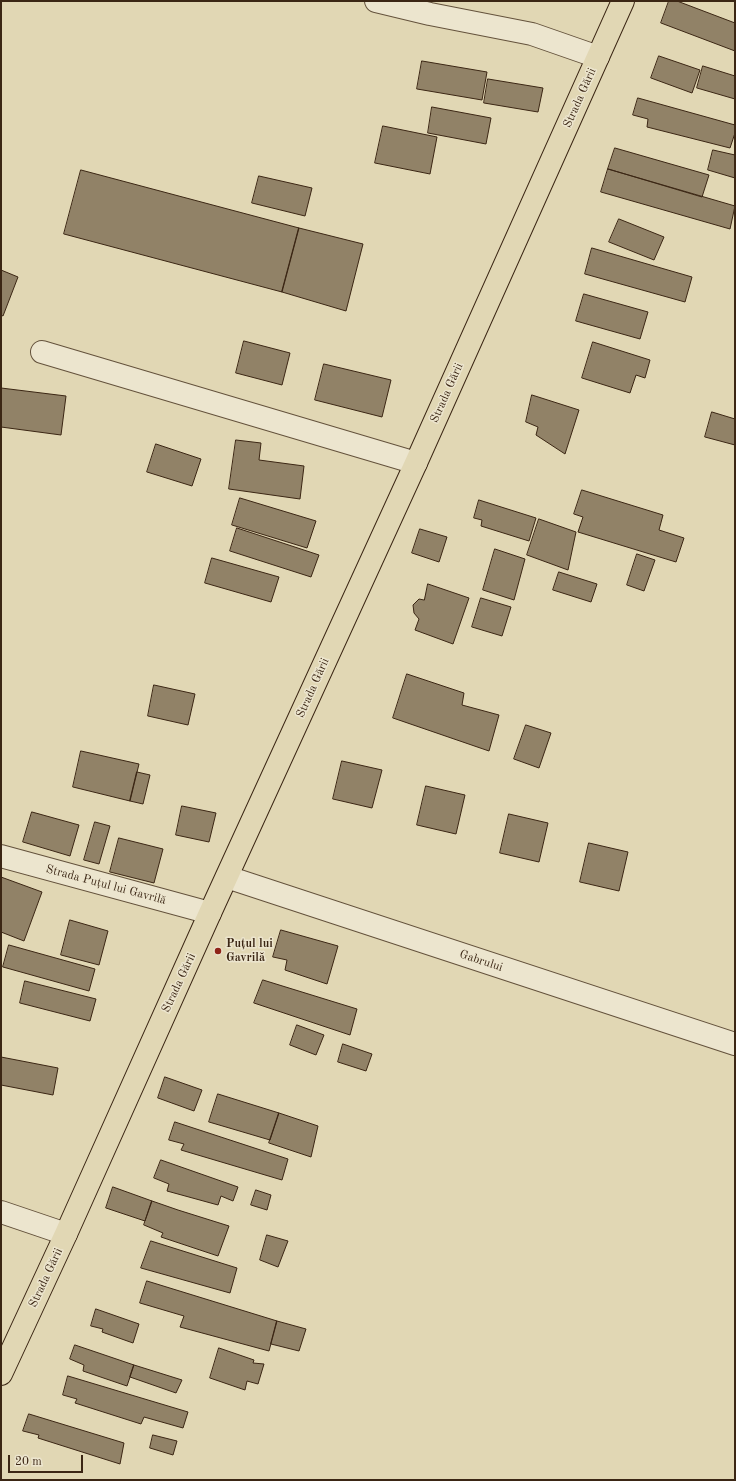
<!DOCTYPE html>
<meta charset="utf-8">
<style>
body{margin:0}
#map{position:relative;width:736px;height:1481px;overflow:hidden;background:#e1d7b4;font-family:"Old Standard TT",serif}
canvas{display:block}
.frame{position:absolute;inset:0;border:2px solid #3b2614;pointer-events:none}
.scale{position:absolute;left:8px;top:1455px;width:75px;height:18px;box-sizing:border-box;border:2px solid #3b2614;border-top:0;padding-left:5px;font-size:12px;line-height:14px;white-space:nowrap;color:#3b2614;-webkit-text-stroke:3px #ece5ce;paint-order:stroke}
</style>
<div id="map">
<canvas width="736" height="1481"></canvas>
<div class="frame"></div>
<div class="scale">20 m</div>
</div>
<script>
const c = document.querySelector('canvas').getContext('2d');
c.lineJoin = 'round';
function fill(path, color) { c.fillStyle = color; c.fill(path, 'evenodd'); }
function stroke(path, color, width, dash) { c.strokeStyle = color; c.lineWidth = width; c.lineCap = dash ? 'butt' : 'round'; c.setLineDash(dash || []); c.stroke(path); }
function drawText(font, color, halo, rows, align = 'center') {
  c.font = font + ' "Old Standard TT",serif'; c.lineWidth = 3; c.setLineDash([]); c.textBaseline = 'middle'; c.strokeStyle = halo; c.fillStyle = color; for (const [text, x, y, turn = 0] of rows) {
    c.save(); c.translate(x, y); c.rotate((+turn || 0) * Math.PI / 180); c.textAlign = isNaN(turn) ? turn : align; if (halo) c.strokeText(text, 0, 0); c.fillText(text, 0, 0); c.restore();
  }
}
const building = new Path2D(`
 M669 1H677L735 23V51L661 23Z
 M659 56 700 70 692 93 651 78Z
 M422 61 487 72 482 100 417 89Z
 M703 66 735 76V99L697 88Z
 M488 79 543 88 538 112 484 103Z
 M638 98 735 125V133L730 148 647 127 648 119 633 115Z
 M432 107 491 118 486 144 428 133Z
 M383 126 437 137 430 174 375 163Z
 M615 148 709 175 702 197 608 169Z
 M713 150 735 155V178L708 170Z
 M608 169 735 206 730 229 601 192Z
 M81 170 299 228 282 292 64 234Z
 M259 176 312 188 305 216 252 203Z
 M619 219 664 237 654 260 609 242Z
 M299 228 363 244 346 311 282 292Z
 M592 248 692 277 685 302 585 274Z
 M1 270 18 277 3 316 1 315Z
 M584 294 648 312 640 339 576 321Z
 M244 341 290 353 282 385 236 373Z
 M593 342 650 360 645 378 636 375 630 393 582 378Z
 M324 364 391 380 382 417 315 400Z
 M1 388 66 396 61 435 1 427Z
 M532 395 579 410 565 454 536 435 538 427 526 422Z
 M712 412 735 419V445L705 437Z
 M236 440 261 443 259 460 304 466 300 499 229 489Z
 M156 444 201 459 192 486 147 472Z
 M582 490 663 515 659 530 684 538 676 562 578 532 583 517 574 514Z
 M240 498 316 521 307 548 232 525Z
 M479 500 536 518 529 541 481 526 482 520 474 518Z
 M539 519 576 532 568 570 527 555Z
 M237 528 319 555 311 577 230 551Z
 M420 529 447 537 439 562 412 553Z
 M495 549 525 559 514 600 483 590Z
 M637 554 655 560 644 591 627 585Z
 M212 558 279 577 271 602 205 583Z
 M559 572 597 584 591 602 553 590Z
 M428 584 469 598 453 644 415 630 419 619 414 613 413 605 419 599 424 600Z
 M481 598 511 607 502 636 472 627Z
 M407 674 464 693 462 705 499 715 489 751 393 718Z
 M154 685 195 694 188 725 148 716Z
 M526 725 551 733 539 768 514 759Z
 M81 751 139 764 130 801 73 787Z
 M342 761 382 770 372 808 333 799Z
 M137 772 150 775 143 804 130 801Z
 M426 786 465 795 456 834 417 825Z
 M182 806 216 813 209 842 176 835Z
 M32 812 79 825 70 856 23 842Z
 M509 814 548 823 539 862 500 853Z
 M95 822 110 826 99 864 84 860Z
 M119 838 163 849 154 883 110 872Z
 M589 843 628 852 619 891 580 882Z
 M1 877 42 892 24 941 1 932Z
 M70 920 108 931 99 965 61 955Z
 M281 930 338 946 327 984 285 970 287 960 273 957Z
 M9 945 95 969 89 991 3 967Z
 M263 980 357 1009 350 1035 254 1003Z
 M25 981 96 999 90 1021 20 1003Z
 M297 1025 324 1035 316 1055 290 1045Z
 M343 1044 372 1054 366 1071 338 1062Z
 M1 1057 58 1068 53 1095 1 1085Z
 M165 1077 202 1090 194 1111 158 1098Z
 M218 1094 279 1113 270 1140 209 1122Z
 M279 1113 318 1126 311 1157 269 1143Z
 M175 1122 288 1159 282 1180 181 1150 184 1144 169 1140Z
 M161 1160 238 1187 233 1201 221 1196 218 1205 167 1191 169 1184 154 1178Z
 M113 1187 152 1201 145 1221 106 1208Z
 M256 1190 271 1195 267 1210 251 1205Z
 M152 1201 178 1210 229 1226 218 1256 161 1237 163 1233 144 1225Z
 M267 1235 288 1241 278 1267 260 1260Z
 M151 1241 237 1268 230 1293 141 1268Z
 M147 1281 277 1321 269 1351 180 1327 184 1316 140 1303Z
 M96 1309 139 1324 133 1343 102 1332 103 1329 91 1326Z
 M277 1321 306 1329 299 1351 271 1344Z
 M75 1345 134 1365 127 1386 83 1371 84 1365 70 1359Z
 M219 1348 254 1360 253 1363 264 1364 258 1384 247 1381 245 1390 210 1378Z
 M134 1365 182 1380 176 1393 130 1377Z
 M68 1376 188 1412 183 1428 144 1417 141 1424 75 1403 77 1399 63 1395Z
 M29 1414 124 1443 120 1464 38 1438 39 1435 23 1431Z
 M153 1435 177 1441 173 1455 150 1448Z`);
const minor = new Path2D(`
 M376 1 430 14 532 34 598 57
 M42 352 416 463
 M1 856 210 913
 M227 877 735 1044
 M1 1212 66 1234`);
const major = new Path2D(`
 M1 1374 66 1234 210 913 416 463 623 1`);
const markers = [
 [218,951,4,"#8f2418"]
];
const streetNames = [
 ["Strada Gării",580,98,-66],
 ["Strada Gării",447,393,-66],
 ["Strada Gării",313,688,-66],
 ["Strada Puțul lui Gavrilă",106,885,15],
 ["Gabrului",481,961,18],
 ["Strada Gării",179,983,-65],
 ["Strada Gării",46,1278,-65]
];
const poiNames = [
 ["Puțul lui",226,944],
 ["Gavrilă",226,958]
];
fill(building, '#918267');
stroke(building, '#3b2614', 1);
stroke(minor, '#64523c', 24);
stroke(major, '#3b2614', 24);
stroke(minor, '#ece5ce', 22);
stroke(major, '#e1d7b4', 22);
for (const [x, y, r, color] of markers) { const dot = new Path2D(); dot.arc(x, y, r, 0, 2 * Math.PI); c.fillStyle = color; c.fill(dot); stroke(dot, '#ece5ce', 1.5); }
drawText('12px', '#3b2614', '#ece5ce', streetNames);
drawText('bold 12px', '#3b2614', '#ece5ce', poiNames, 'left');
</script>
